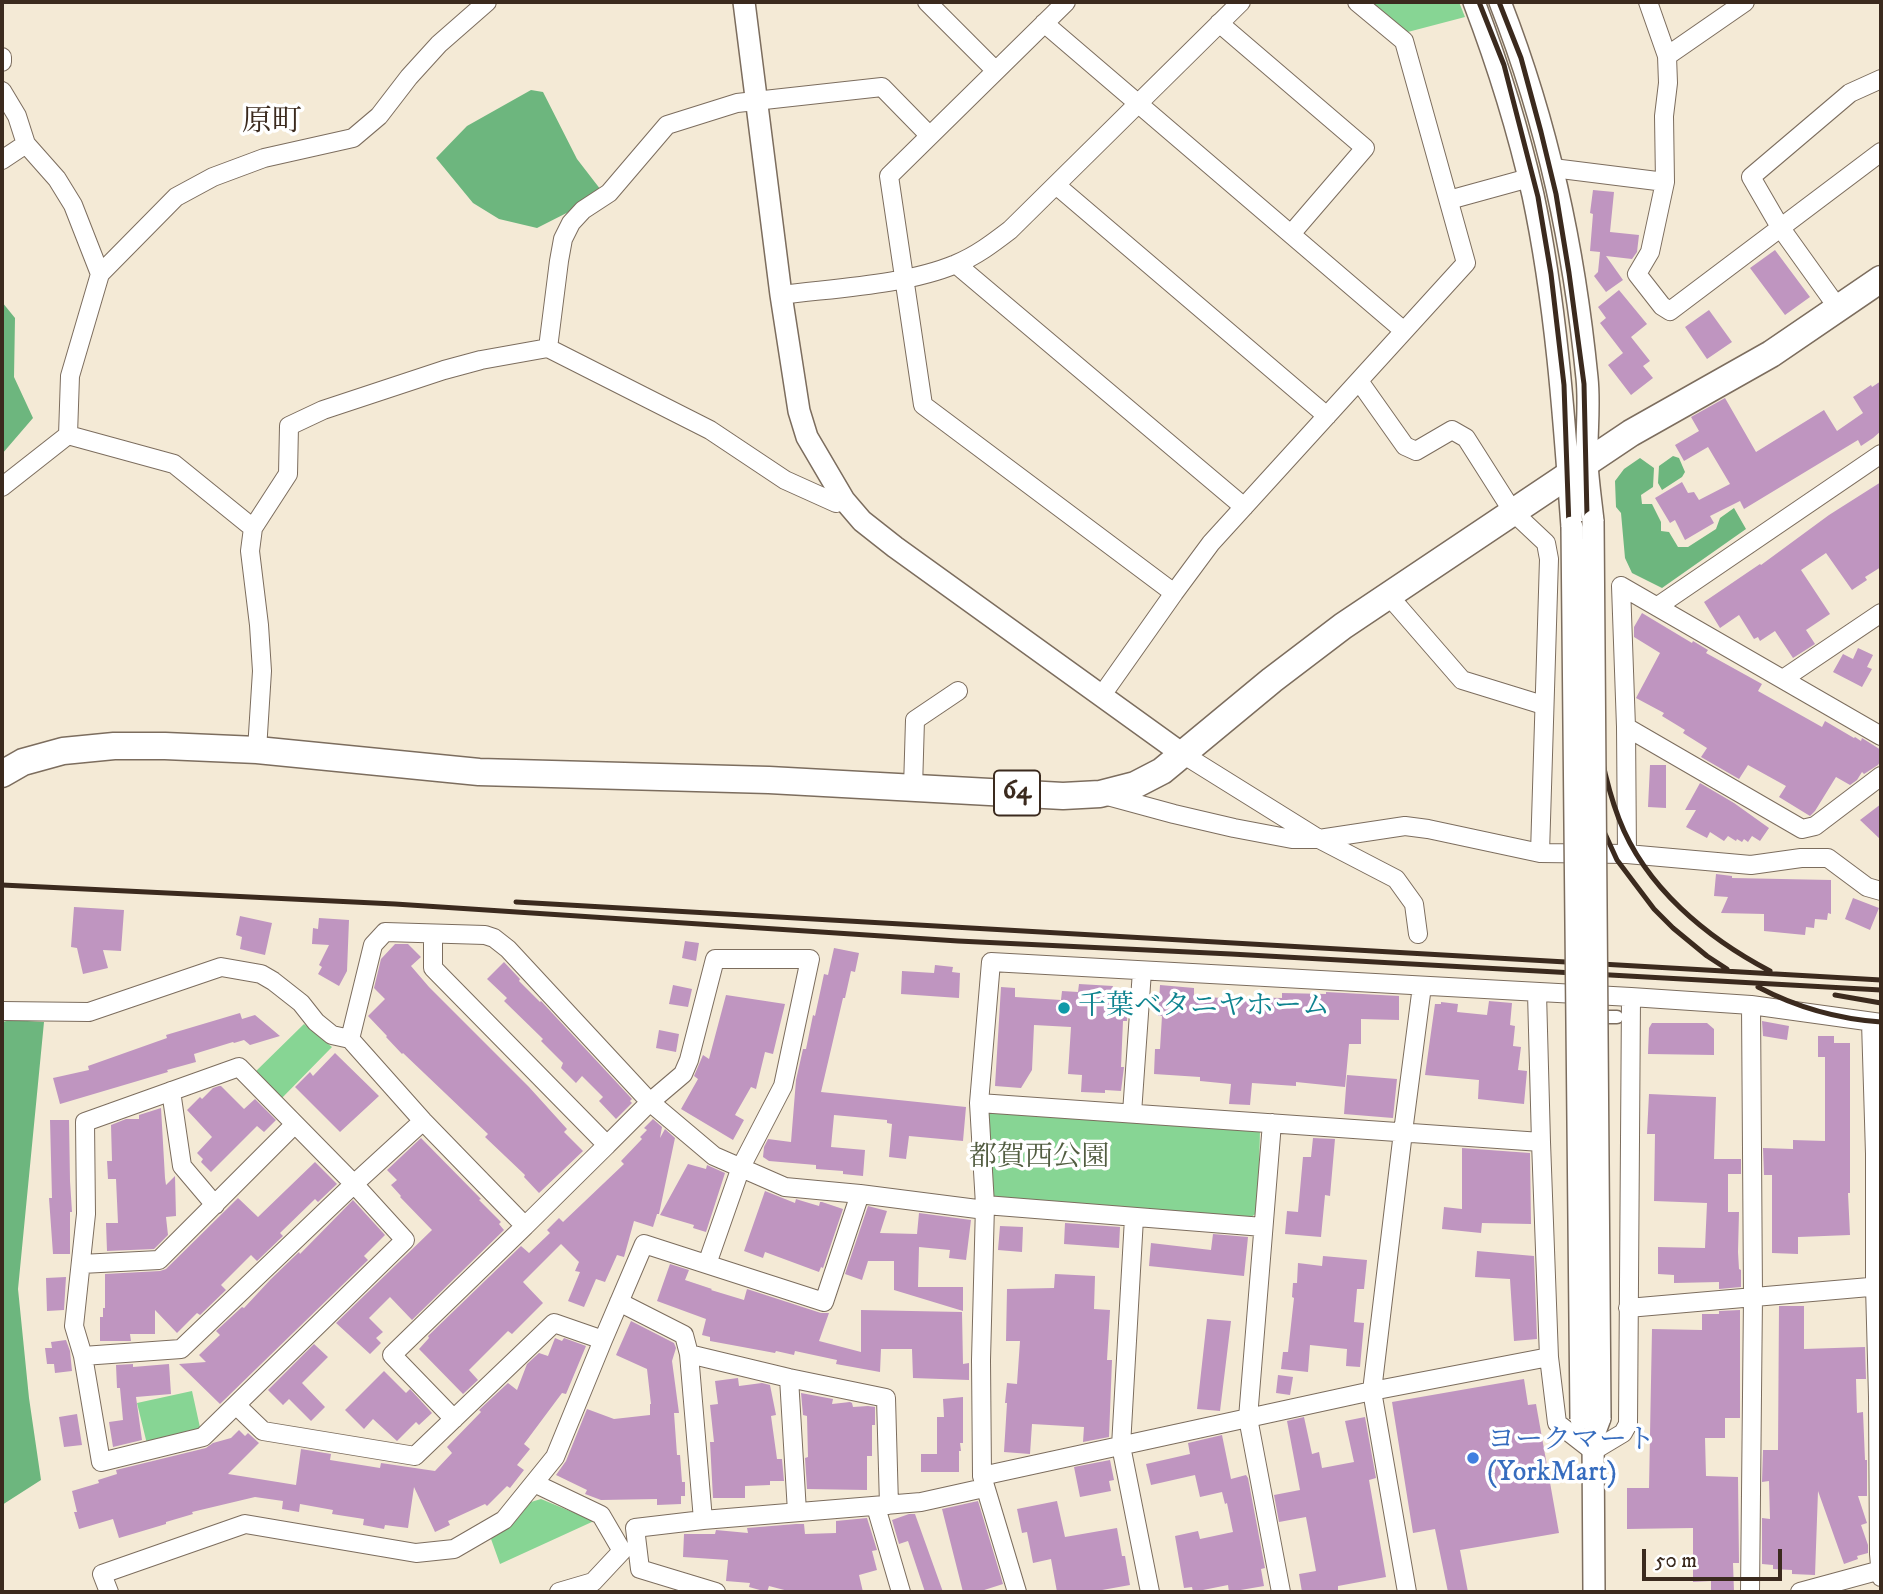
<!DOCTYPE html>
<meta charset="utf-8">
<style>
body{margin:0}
#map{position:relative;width:1883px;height:1594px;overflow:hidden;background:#f4ead6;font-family:"IM FELL DW Pica",serif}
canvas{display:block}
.frame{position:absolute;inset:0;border:4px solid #3b2a1e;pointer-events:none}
.scale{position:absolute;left:1642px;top:1549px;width:140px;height:32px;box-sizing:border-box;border:4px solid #3b2a1e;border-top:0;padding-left:9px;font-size:21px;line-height:24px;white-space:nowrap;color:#3b2a1e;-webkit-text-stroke:5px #fff;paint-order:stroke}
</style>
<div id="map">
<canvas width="1883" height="1594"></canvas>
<div class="frame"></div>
<div class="scale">50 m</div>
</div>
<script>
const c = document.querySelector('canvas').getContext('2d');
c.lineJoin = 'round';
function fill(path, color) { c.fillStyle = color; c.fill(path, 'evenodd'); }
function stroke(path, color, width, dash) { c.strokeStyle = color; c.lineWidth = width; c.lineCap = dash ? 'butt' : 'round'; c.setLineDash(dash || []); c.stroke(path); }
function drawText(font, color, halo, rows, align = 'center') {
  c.font = font + ' "IM FELL DW Pica","Noto Serif JP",serif'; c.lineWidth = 7; c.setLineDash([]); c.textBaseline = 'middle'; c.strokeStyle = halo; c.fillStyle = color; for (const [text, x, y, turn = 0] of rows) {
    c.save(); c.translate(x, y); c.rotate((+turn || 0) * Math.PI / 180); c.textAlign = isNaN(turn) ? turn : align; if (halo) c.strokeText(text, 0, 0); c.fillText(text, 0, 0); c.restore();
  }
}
const green = new Path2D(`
 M1368 2H1459L1465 17 1404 33Z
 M304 1024 332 1047 279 1101 252 1075Z
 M987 1111 1260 1131 1258 1212 1250 1218 998 1201 990 1192Z
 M192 1391 201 1432 147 1444 137 1403Z
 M541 1499 594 1521 500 1564 491 1539 513 1524 531 1502Z`);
const forest = new Path2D(`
 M531 90 543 92 577 159 604 194 537 228 499 219 473 203 436 158 467 126Z
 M2 302 15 318 14 377 33 418 2 454Z
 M1673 456 1679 458 1685 472 1682 477 1662 490 1658 483 1659 466Z
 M1640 458 1654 468 1653 487 1641 495 1642 504H1652L1661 522V531L1669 532 1678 547H1688L1716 529 1720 518 1734 508 1746 529 1662 588 1632 573 1625 558 1621 513 1616 507 1615 481 1624 469Z
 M11 1020 44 1022 18 1289 29 1398 41 1480 2 1505V1022Z`);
const building = new Path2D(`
 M1593 190 1614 192 1610 232 1639 235 1637 252 1632 259 1606 256 1623 280 1606 292 1594 276 1598 272 1600 252 1590 251 1593 214 1590 213Z
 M1775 250 1810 297 1785 315 1750 268Z
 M1619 290 1647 324 1631 337 1650 361 1643 366 1653 378 1631 395 1608 365 1623 353 1600 323 1606 318 1598 307Z
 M1709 310 1732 342 1707 359 1685 327Z
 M1881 381V431L1873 438 1861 446 1858 440 1744 509 1740 501 1710 516 1714 523 1685 540 1675 520 1670 523 1655 498 1682 482 1688 493 1694 492 1699 500 1730 484 1708 447 1684 461 1675 445 1699 431 1691 417 1725 398 1756 452 1824 410 1837 431 1863 413 1853 397 1871 385 1872 387Z
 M1881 482V567L1865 577 1867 580 1852 590 1826 553 1801 570 1830 614 1806 630 1815 644 1793 658 1775 631 1760 641 1758 637 1754 639 1739 615 1720 628 1704 602 1760 564 1761 565 1829 515Z
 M1642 613 1692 643 1693 641 1708 650 1706 653 1762 684 1758 691 1822 727 1825 721 1854 738 1855 737 1861 741 1862 738 1881 750V760L1878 765 1864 774 1862 772 1857 780 1850 785 1836 777 1815 811 1810 816 1779 797 1786 786 1748 765 1739 779 1701 757 1707 748 1683 733 1685 730 1662 716 1664 713 1636 698 1660 653 1634 637V627Z
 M1858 648 1873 655 1867 667 1872 669 1862 687 1833 672 1843 654 1853 659Z
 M1650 765H1666V808L1648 807Z
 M1700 783 1734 803 1769 828 1760 841 1752 836 1748 842 1744 839 1742 842 1737 839 1736 841 1728 836 1724 841 1710 832 1707 838 1686 827 1696 810H1685Z
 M1881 804V840L1860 820Z
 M1716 874 1732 876V878L1831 880V914L1828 913 1827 920 1815 919 1814 928 1806 927 1805 935 1764 931V914L1721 913 1728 897 1714 896Z
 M1853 898 1879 908 1870 930 1845 919Z
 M74 907 124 910 121 951 103 950 108 968 83 974 77 948 71 947Z
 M240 916 272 923 265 955 240 949 242 937 236 935Z
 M319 918 349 920 347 971 339 986 318 974 322 967 319 965 329 945 312 944 313 928 318 929Z
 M685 941 699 943 696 961 682 958Z
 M395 944H408L421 957 411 966 429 987 529 1087 567 1129 564 1132 583 1151 539 1193 524 1177 525 1175 485 1137 488 1134 403 1053 402 1054 386 1037 387 1036 368 1016 385 999 374 988 381 959Z
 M834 948 859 953 855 972 851 971 845 998H843L821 1092 966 1107 963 1141 909 1136 906 1159 889 1157 892 1124 887 1123V1120L834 1115 831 1147 865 1150 863 1176 843 1174V1171L816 1169V1165L769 1161 763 1157 764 1147 768 1139 791 1142 796 1080 803 1049H806L813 1015 815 1016 824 974 828 975Z
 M504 962 520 979 519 981 540 1002 541 1001 632 1099 630 1101 632 1103 616 1119 599 1101 603 1097 582 1076 576 1083 561 1068 563 1063 541 1041 543 1039 504 1001 507 998 487 979Z
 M935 965 953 967 952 972 960 973 959 998 901 994 902 971 934 973Z
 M1079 984 1113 986 1112 990 1129 991 1127 1021H1123L1121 1067H1124L1121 1091 1105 1090V1093L1081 1092 1082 1075 1068 1074 1071 1027 1034 1025 1032 1070 1021 1088 995 1086 1001 987 1015 988V997L1061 1000 1062 991 1078 992Z
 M673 985 692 989 688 1007 669 1004Z
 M1160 985 1194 988V996L1249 1000V997L1282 998V993L1326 994V992L1399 996V1020L1361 1019V1044H1349L1345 1087 1296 1082V1086L1252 1083 1250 1105 1229 1104 1231 1084 1200 1081V1077L1154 1074 1155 1049H1160L1162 1016H1158Z
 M726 995 785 1004 773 1054 765 1052 756 1089 751 1087 735 1115 744 1120 733 1140 681 1109 698 1079 694 1076 703 1055 709 1059Z
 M1489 1001 1512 1003 1510 1025 1515 1026 1513 1046 1521 1047 1518 1070 1527 1071 1524 1104 1478 1099 1479 1080 1425 1075 1435 1004H1441V1002L1458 1004 1457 1012 1487 1015Z
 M240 1013 242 1019 255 1015 280 1036 250 1045 244 1040 234 1043 233 1042 194 1054 196 1062 167 1070 168 1072 60 1104 53 1078 89 1070 88 1066 167 1038 166 1035Z
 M1762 1021 1789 1026 1787 1040 1763 1036Z
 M1652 1023H1707L1714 1029V1055L1648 1054 1649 1028Z
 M659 1030 679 1034 676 1052 656 1048Z
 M1818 1036H1834V1043H1850V1193H1848L1850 1235 1798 1237V1254L1772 1253V1175H1764L1763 1148 1793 1149V1140L1825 1141V1057H1818Z
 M335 1053 379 1096 340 1132 295 1087 310 1072 313 1076Z
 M1347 1075 1397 1079 1393 1118 1344 1114Z
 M219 1086H221L244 1109 255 1099 276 1120 264 1132 257 1126 211 1172 201 1162 203 1159 197 1153 212 1137 187 1110 200 1097 202 1099 213 1088Z
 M1649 1094 1716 1097 1714 1159H1741V1174H1728V1212H1739L1738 1252 1739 1269 1741 1270V1287L1719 1289V1282L1674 1283V1275L1658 1274V1247L1705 1248 1707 1203 1654 1201 1655 1134H1647Z
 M161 1108 165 1178 166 1185 175 1176 176 1216 166 1217 168 1235 154 1249 107 1251 106 1223H118L116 1179H108L107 1161H112L111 1125 126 1119H139V1115Z
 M653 1119 662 1127 660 1138 665 1129 675 1138 659 1214H657L653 1227 634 1221 624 1257 617 1255 605 1282 596 1279 584 1307 568 1301 580 1272 575 1271 579 1262 561 1244 523 1282 543 1303 512 1334 508 1331 469 1370 478 1380 463 1394 419 1349 429 1338 428 1336 521 1246 529 1253 550 1233 547 1230 559 1218 563 1222 624 1164 621 1161 642 1139 640 1137 647 1130 644 1128Z
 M50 1120H69L70 1181 72 1212H70V1254H53L49 1198H52Z
 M421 1138 481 1199 479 1200 501 1222 499 1224 504 1230 412 1320 390 1297 369 1318 383 1332 376 1338 381 1343 370 1354 336 1323 432 1230 400 1197 401 1196 391 1185 397 1180 387 1170Z
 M1313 1138 1335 1139 1330 1196 1325 1195 1321 1237 1285 1234 1287 1211 1298 1212 1303 1157H1311Z
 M1462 1148 1530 1153 1531 1224 1482 1223 1481 1233 1442 1229 1444 1207 1462 1209Z
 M315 1162 337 1184 318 1202 315 1199 280 1233 283 1236 257 1261 251 1255 221 1285 226 1290 200 1315 197 1313 177 1333 155 1310V1334H130L131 1341H100V1317H103V1308H105V1274L160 1271 166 1269 238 1198 258 1217Z
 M688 1164 706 1169 707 1165 725 1173 706 1232 693 1228 694 1225 660 1215Z
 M765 1191 795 1203 796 1199 799 1200 819 1206 820 1202H822L843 1209 823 1268 821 1267 819 1272 765 1252 763 1258 744 1251Z
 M353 1200 385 1235 364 1256 368 1260 220 1404 179 1364 206 1362 199 1355 220 1335 216 1331 242 1307 244 1308 271 1279 299 1252 300 1254Z
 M868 1206 887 1211 880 1233 917 1234 919 1213 971 1220 966 1260 949 1258 950 1250 919 1247 918 1287H963V1311L894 1290V1261H868L862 1280 845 1274Z
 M1065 1223 1120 1227 1119 1248 1064 1244Z
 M1000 1226 1023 1227 1022 1252 998 1250Z
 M1213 1234 1248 1237 1244 1276 1149 1266 1151 1243 1211 1250Z
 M1477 1251 1534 1256 1537 1339 1514 1341 1510 1279 1475 1277Z
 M1323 1256 1367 1260 1364 1289H1357L1354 1322 1364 1323 1360 1367 1346 1366 1347 1349 1310 1345 1308 1372 1281 1369 1283 1352H1288L1294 1298 1292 1297 1293 1283H1297L1298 1263 1322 1266Z
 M670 1264 689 1270 685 1280 712 1289 711 1290 744 1300 747 1289 821 1313H829L819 1341 861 1352V1310L962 1312 963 1364 969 1363V1380L913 1378 912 1349H881L880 1372 836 1364 837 1360 795 1351 794 1355 776 1351 775 1353 710 1341V1337L702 1335 706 1319 657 1301Z
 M1055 1274 1095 1276 1094 1309 1110 1310 1107 1360H1112L1109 1437 1083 1442 1084 1427 1032 1424 1030 1454 1004 1452 1007 1403H1005L1007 1383 1017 1384 1020 1341H1006L1007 1289 1054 1288Z
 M66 1277 64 1310 47 1311 46 1278Z
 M1779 1306H1804V1349L1865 1347 1866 1379H1856L1857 1413 1863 1412 1865 1460H1867V1496H1858L1867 1523 1861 1525 1868 1545V1553L1857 1556 1858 1559 1844 1564 1818 1491 1815 1575 1792 1574V1570L1773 1569V1565L1762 1564V1518L1770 1519 1769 1481 1762 1482 1763 1450H1778Z
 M1740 1310V1418H1725V1438H1705L1706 1476 1738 1477 1739 1563H1733L1734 1592H1711V1581L1693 1582V1528L1627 1529V1488H1649L1652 1329 1702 1330V1314H1719V1311Z
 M1207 1319 1231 1321 1220 1411 1197 1409Z
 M631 1321 674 1343 676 1348 672 1361 679 1413H674L677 1455H680L682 1482H685V1496H681V1504L657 1505V1499L601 1500 585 1494 587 1490 556 1475 566 1461 587 1409 614 1419 650 1415V1404H651L647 1369 616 1355Z
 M555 1338 562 1341 564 1338 586 1346 566 1394 562 1393 524 1444 530 1449 517 1465 524 1470 510 1488 507 1486 487 1506 485 1504 448 1521 450 1525 435 1532 414 1487 408 1528 385 1525 384 1529 363 1525 364 1519 332 1514 333 1510 300 1504 299 1512 282 1509 283 1501 255 1497 192 1512 193 1514 166 1522V1524L119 1538 113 1519 79 1529 74 1512H77L72 1491 99 1483 98 1480 117 1474 116 1470 206 1448 213 1443 231 1438 239 1430 245 1436 248 1433 259 1443 228 1474 296 1485 301 1449 331 1454 330 1460 380 1468 381 1463 435 1471 452 1453 447 1447 481 1412 479 1410 508 1383 517 1390 527 1364 539 1353 548 1356Z
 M66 1340 70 1351 72 1371 55 1373 54 1364H47L45 1348H52L51 1342Z
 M314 1344 328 1357 302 1383 325 1407 311 1421 289 1399 283 1405 268 1390Z
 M133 1364V1367L169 1364 171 1394 136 1397 142 1440 113 1447 109 1422 123 1420 120 1388H117L116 1365Z
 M384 1371 406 1393 410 1389 432 1413 419 1425 416 1422 397 1441 373 1419 364 1429 345 1410Z
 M1278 1375 1293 1377 1290 1395 1276 1393Z
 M738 1378 739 1386 762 1383 770 1385 776 1415 771 1416 777 1459H782L784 1481H770V1485L745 1486V1498H713L710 1442H714L710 1405 718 1404 715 1381Z
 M1524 1379 1528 1405 1536 1404 1559 1533 1460 1550 1468 1592H1448L1435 1529 1413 1533 1392 1402Z
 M801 1393 833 1399 832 1404 850 1402 852 1403 853 1407 868 1406 875 1407V1425H872V1456H867V1490L807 1489 805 1458 808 1457 807 1416 803 1415Z
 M963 1397V1443H960L961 1451H959V1472H921V1454H937V1417H944L943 1399Z
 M77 1414 82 1445 64 1447 59 1417Z
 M1304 1417 1312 1454 1319 1452 1322 1468 1354 1462 1345 1421 1365 1417 1376 1478 1369 1480 1386 1577 1338 1586V1591L1329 1592H1302L1299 1574 1316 1571 1306 1517 1279 1522 1274 1495 1300 1490 1287 1421Z
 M1222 1435 1231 1479 1246 1475 1248 1478 1265 1568 1261 1569 1264 1586 1229 1592 1228 1585 1193 1592 1192 1587 1184 1588 1175 1536 1198 1531 1200 1539 1233 1532 1227 1503 1225 1504 1222 1492 1200 1497 1195 1475 1151 1485 1146 1464 1190 1454 1188 1443Z
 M1110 1460 1114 1480 1109 1481 1111 1491 1080 1497 1074 1467Z
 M978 1501 1003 1584 978 1592H963L942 1509Z
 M1057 1501 1065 1537 1117 1528 1122 1556H1125L1130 1585 1091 1592H1057L1051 1559 1033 1563 1027 1532 1022 1533 1017 1509Z
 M909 1514H915L943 1592H925L908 1541 899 1544 892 1520Z
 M867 1518 877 1550 872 1551 877 1570 859 1575 863 1592H792L769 1586 767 1592 749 1587 750 1583 726 1581 728 1560 683 1557 684 1534H715L716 1530 748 1533 747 1528 796 1524H804L805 1534 836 1533V1521Z`);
const pedestrian = new Path2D(`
 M1608 1017H1617`);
const minor = new Path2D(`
 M927 2 995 70
 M1066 2 889 176 923 405 1174 593
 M1648 2 1667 56 1668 83 1664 116 1665 182 1650 252 1637 274 1662 306 1670 311 1881 152
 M1044 23 1404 331
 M1219 23 1365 148 1291 234
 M1667 56 1745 2
 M2 62V57
 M2 91 17 116 26 144
 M2 160 26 144 57 179 73 205 100 274
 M1553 168 1665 182
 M1056 185 1327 416
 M1449 200 1529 178
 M956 264 1244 507
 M781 295C835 288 906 285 956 264 976 256 993 243 1010 230L1241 2
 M1838 308 1780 227 1751 177 1850 93 1881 79
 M548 348 559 261 563 239 571 223 583 210 609 193 667 125 737 103 882 87 929 135
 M1359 381 1405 446 1416 451 1452 430 1466 438 1513 512 1546 543 1549 559 1540 853
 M68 435 70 376 100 274 176 197 213 177 264 158 353 138 379 116 409 77 439 44 487 2
 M68 435 174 464 253 528
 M2 487 68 435
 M1621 586 1881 736
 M1621 586 1626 727 1627 854
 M1389 596 1462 680 1543 705
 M1658 606 1881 454
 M1783 679 1881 613
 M1102 695 1174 593 1211 543 1466 263 1404 41 1357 2
 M1626 727 1802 829 1815 826 1881 776
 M257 750 262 671 259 625 250 551 253 528 288 474 289 426 323 410 444 370 481 360 548 348 710 430 785 480 836 503 844 500
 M1181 753 1319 839 1396 879 1414 904 1418 934
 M913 788 915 720 958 691
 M1104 795 1174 814 1234 828 1292 839H1319L1405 826 1428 829 1540 853 1627 854 1751 865 1801 858H1828L1867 887 1881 891
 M433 934V968L607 1145 650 1102 683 1074 689 1060 715 959H810L783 1086 741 1167 707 1264
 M1537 993 1541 1142 1549 1357 1557 1423 1593 1451 1623 1433 1628 1424 1631 997
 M2 1011 89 1012 221 967 261 974 273 981 301 1003 316 1022 332 1035 350 1039
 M1871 1022 1875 1154V1286L1878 1397 1879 1554 1881 1577
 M171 1091 182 1166 215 1205
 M979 1103 1541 1142
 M1132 1113 1142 971
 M1272 1123 1248 1418 1281 1592
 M607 1145 525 1226 423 1121 350 1039 373 945 385 932 485 935 494 938 508 949 650 1102 714 1156 785 1187 860 1194 985 1210
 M985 1205 1263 1227
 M1134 1218 1121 1446 1150 1592
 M81 1264 159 1260 295 1124
 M619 1302 684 1335 689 1354
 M1628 1308 1881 1286
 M83 1356 74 1326 86 1214 85 1122 239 1067 354 1184 405 1240 203 1437 101 1462 83 1356 181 1349 354 1184 423 1121
 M789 1378 797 1512
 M236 1405 263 1431 415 1456 554 1323 603 1340
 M454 1419 392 1355 525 1226
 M982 1476 1372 1391 1549 1357
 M534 1483 601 1515 622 1551 593 1582 559 1592
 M876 1507 901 1592
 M703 1520 689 1354 789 1378 886 1398 889 1505
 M109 1592 102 1574 245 1524 416 1553 454 1549 504 1520 555 1457 603 1340 644 1244 824 1302 860 1194
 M716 1592 640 1569 635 1528 703 1520 921 1502 984 1488
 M1017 1592 982 1476 981 1360 985 1205 979 1103 991 962 1631 997 1751 1005 1881 1023
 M1407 1592 1372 1391 1403 1132 1422 986
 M1750 1592 1753 1296 1751 1005
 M1800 1592 1881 1570`);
const tertiary = new Path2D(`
 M744 2 781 295 799 411 807 437 844 500 862 521 895 547 1181 753
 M1474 2C1498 65 1518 129 1533 195 1556 303 1564 416 1572 527
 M1500 2C1548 125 1574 247 1587 378 1590 406 1586 435 1587 463 1588 482 1591 502 1593 521
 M1594 1592 1593 1437 1600 1418`);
const primary = new Path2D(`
 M2 774 23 762 63 751 114 746H165L257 750 479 772 769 780 1063 796 1100 794 1135 785 1162 771 1272 680 1343 626 1631 433 1771 354 1881 279`);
const rail = new Path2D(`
 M1479 2 1504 65 1538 197 1551 274 1564 385 1576 727 1591 803 1617 860 1654 909 1673 928 1707 956 1727 969
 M1499 2 1521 58 1541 132 1556 194 1569 273 1584 384 1591 694C1597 736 1604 780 1619 819 1645 887 1707 938 1770 971
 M2 885 395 904 958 941 1231 954 1881 990
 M516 902 1881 980
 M1758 987C1796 1007 1838 1019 1881 1022
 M1835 995 1881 1003`);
const tertiaryBridge = new Path2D(`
 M1593 521 1600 1418
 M1572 527 1581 1419`);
const markers = [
 [1064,1008,7,"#0f9aa8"],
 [1473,1458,7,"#3f7fe0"]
];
const shields = [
 [1017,793,46]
];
const shieldNames = [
 ["64",1017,793]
];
const cultureNames = [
 ["千葉ベタニヤホーム",1078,1008]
];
const parkNames = [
 ["都賀西公園",1039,1159]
];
const shopNames = [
 ["ヨークマート",1487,1442],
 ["(YorkMart)",1487,1474]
];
const neighbourhoodNames = [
 ["原町",272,124]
];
fill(green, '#87d594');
fill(forest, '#6db67e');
fill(building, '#bf95c0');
stroke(pedestrian, '#7c6d5e', 15);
stroke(minor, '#7c6d5e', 20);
stroke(tertiary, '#7c6d5e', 24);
stroke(primary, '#7c6d5e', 29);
stroke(pedestrian, '#fff', 12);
stroke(minor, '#fff', 18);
stroke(tertiary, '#fff', 21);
stroke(primary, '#fff', 26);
stroke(rail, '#3b2a1e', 5);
stroke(tertiaryBridge, '#7c6d5e', 24, []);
stroke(tertiaryBridge, '#fff', 21);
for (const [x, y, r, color] of markers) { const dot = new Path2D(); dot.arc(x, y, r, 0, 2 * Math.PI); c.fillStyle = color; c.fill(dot); stroke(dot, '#fff', 2.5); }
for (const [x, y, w] of shields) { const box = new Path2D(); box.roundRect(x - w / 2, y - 22.5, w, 45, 5); c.fillStyle = '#fff'; c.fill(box); stroke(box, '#3b2a1e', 2); }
drawText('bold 26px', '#3b2a1e', null, shieldNames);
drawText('28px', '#0d838f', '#fff', cultureNames, 'left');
drawText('28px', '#525d41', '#fff', parkNames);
drawText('28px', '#366cbe', '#fff', shopNames, 'left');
drawText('30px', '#3b2a1e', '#fff', neighbourhoodNames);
</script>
